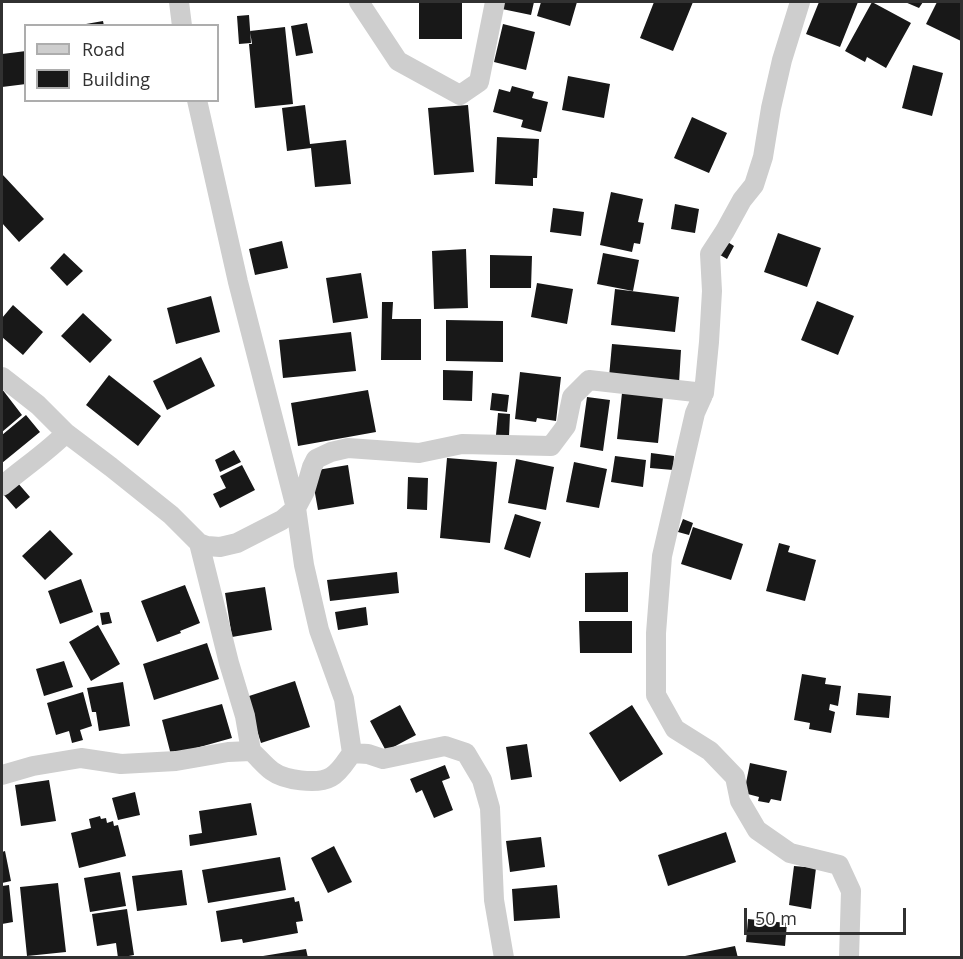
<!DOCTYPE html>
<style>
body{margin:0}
#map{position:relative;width:963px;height:959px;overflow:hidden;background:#fff;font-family:"Open Sans",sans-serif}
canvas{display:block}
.frame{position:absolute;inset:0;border:3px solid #313131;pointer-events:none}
.legend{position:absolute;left:24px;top:24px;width:195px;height:78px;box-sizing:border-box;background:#fff;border:2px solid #adadad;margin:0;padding:8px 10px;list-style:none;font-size:18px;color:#313131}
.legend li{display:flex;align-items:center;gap:12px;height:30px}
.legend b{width:30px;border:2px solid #adadad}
.scale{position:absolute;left:744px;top:908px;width:162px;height:27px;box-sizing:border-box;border:3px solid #313131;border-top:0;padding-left:8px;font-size:18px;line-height:21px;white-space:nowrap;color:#313131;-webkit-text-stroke:4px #fff;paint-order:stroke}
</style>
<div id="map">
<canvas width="963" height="959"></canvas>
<div class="frame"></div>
<ul class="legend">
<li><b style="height:8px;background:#cecece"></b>Road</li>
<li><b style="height:16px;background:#181818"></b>Building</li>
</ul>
<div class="scale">50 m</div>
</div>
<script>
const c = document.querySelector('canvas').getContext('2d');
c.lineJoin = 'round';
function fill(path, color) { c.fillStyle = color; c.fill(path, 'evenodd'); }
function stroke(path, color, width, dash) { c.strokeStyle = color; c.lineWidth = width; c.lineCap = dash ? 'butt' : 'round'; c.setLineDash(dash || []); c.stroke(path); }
const building = new Path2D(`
 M419 2H462V39H419Z
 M503 2H534L531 15 502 9Z
 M541 2H577L570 26 537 16Z
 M654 2H693L673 51 640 38Z
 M819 2H858L840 47 806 34Z
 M872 2 911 23 886 68 867 57 865 62 845 51Z
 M905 2H923L919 8Z
 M937 2H962L961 41 926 24Z
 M249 15 251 43 239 44 237 16Z
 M103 21 104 26H86V24Z
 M307 23 313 53 296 56 291 26Z
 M503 24 535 32 526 70 494 62Z
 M285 27 293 104 255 108 249 44H252L250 31Z
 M26 51V84L2 87V54Z
 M913 65 943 73 932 116 902 108Z
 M568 76 610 84 604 118 562 110Z
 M512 86 534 92 532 98 548 102 541 132 521 127 523 120 493 112 499 89 510 92Z
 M305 105 310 144 346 140 351 184 315 187 311 148 287 151 282 108Z
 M468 105 474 172 434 175 428 108Z
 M692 117 727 133 709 173 674 158Z
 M497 137 539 139 537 178H533V186L495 184Z
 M2 174 44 219 19 242 2 223Z
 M611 192 643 199 638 222 644 223 640 244 634 243 632 252 600 245Z
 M675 204 699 209 695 233 671 229Z
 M553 208 584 212 581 236 550 232Z
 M778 233 821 248 807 287 764 272Z
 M723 239 734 246 727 259 715 252Z
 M282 241 288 268 255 275 249 249Z
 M466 249 468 308 434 309 432 251Z
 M64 253 83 271 67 286 50 268Z
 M603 253 639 260 633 291 597 284Z
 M490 255 532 256 531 288H490Z
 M361 273 368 318 333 323 326 278Z
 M537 283 573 289 567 324 531 317Z
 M615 289 679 297 675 332 611 325Z
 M211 296 220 332 176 344 167 308Z
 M817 301 854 316 838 355 801 340Z
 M382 302H393L392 319H421V360H381Z
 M13 305 43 332 23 355 2 337V318Z
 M83 313 112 340 90 363 61 336Z
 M446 320 503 321V362L446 361Z
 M351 332 356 371 283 378 279 340Z
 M612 344 681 350 679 383 609 377Z
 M201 357 215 386 167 410 153 381Z
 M443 370 473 371 472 401 443 400Z
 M520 372 561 377 556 421 537 418 536 422 515 419Z
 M109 375 161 416 138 446 86 405Z
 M2 389 22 415 2 432Z
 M368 390 376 432 298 446 291 403Z
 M492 393 509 395 507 412 490 410Z
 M622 393 663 397 658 443 617 439Z
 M587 397 610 400 603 451 580 447Z
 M498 413 510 414 509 436 496 435Z
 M26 415 40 432 2 463V435Z
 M234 450 241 462 220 472 215 460Z
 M651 453 674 456 673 470 650 468Z
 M615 456 646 460 643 487 611 482Z
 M447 458 497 462 490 543 440 538Z
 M516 459 554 467 546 510 508 503Z
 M574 462 607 469 599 508 566 502Z
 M242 465 255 490 220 508 213 494 226 488 220 476Z
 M348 465 354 504 318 510 311 471Z
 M408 477 428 478 427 510 407 509Z
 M17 482 30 497 16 509 3 494Z
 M515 514 541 522 530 558 504 549Z
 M683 519 693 523 689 535 678 532Z
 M693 527 743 544 731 580 681 564Z
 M50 530 73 554 45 580 22 556Z
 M779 543 790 546 788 552 816 560 805 601 766 591Z
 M397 572 399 593 330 601 327 580Z
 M628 572V612H585V573Z
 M81 579 93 612 60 624 48 591Z
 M185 585 200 623 180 631 181 633 157 642 141 601Z
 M265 587 272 630 232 637 225 593Z
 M366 607 368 625 338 630 335 612Z
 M109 612 112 623 102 625 100 613Z
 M579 621H632V653H580Z
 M98 625 120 664 91 681 69 642Z
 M207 643 219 679 154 700 143 664Z
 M64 661 73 687 44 696 36 669Z
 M802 674 826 678 825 684 841 686 838 706 830 704 829 710 835 712 831 733 809 729 810 723 794 720Z
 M295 681 310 727 261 743 246 697Z
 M123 682 130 726 99 731 96 712H92L87 688Z
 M83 692 92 726 80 730 83 740 72 743 69 731 56 735 47 703Z
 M858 693 891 696 889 718 856 715Z
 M222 704 232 738 171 755 162 720Z
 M400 705 416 735 386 751 370 721Z
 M632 705 663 754 620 782 589 733Z
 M527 744 532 777 511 780 506 747Z
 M750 763 787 771 781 801 771 799 769 803 758 801 759 797 744 793Z
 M445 765 450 778 442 781 453 810 434 818 422 790 416 793 410 779Z
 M49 780 56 821 21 826 15 785Z
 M135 792 140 815 118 820 112 798Z
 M251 803 257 835 190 846 189 835 202 833 199 811Z
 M100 816 101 819 106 818 107 823 113 821 114 826 118 825 126 856 79 868 71 833 91 828 89 819Z
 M726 832 736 862 668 886 658 855Z
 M541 837 545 867 510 872 506 841Z
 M334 846 352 882 328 893 311 858Z
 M5 851 11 881 2 883V852Z
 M280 857 286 890 208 903 202 870Z
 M794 866 816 868 811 909 789 905Z
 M182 870 187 905 137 911 132 876Z
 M120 872 126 906 90 912 84 878Z
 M58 883 66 952 27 956 20 887Z
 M9 885 13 922 2 924V886Z
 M557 885 560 918 514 921 512 889Z
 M294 897 295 902 299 901 303 921 296 922 298 933 243 943 242 939 221 942 216 911Z
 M127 909 134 955 118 958 116 943 97 946 92 914Z
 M748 919 787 923 785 946 746 942Z
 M735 946 738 958H685V956Z
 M306 949 308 958H263V956Z`);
const street = new Path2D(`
 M179 2 182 26
 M359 2 398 61 460 95 479 82 495 2
 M800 2 782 60 771 108 763 157 754 185 742 200 725 231 710 254 712 291 709 342 704 393 695 413 662 556 656 633V695L675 729 710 751 735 777 740 801 757 830 790 853 839 865 851 891 849 958
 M197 100 238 282 296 508 304 565 319 630 344 699 352 753C346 761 340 772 331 777 317 785 284 780 272 771 264 765 258 757 251 751
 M2 377 38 405 66 433 111 467 171 515 199 543 207 546 220 547 237 543 282 520 296 508 305 491 312 467 316 459 331 452 348 448 419 453 462 444 551 446 566 426 572 397 589 380 704 393
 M2 486C23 468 46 453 66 433
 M352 753 368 754 383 759 445 746 466 753 482 780 490 808 494 900 504 958
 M2 775 33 766 81 758 121 764 176 761 228 752 251 751 245 716 229 663 199 543`);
fill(building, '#181818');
stroke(street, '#cecece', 20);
</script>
